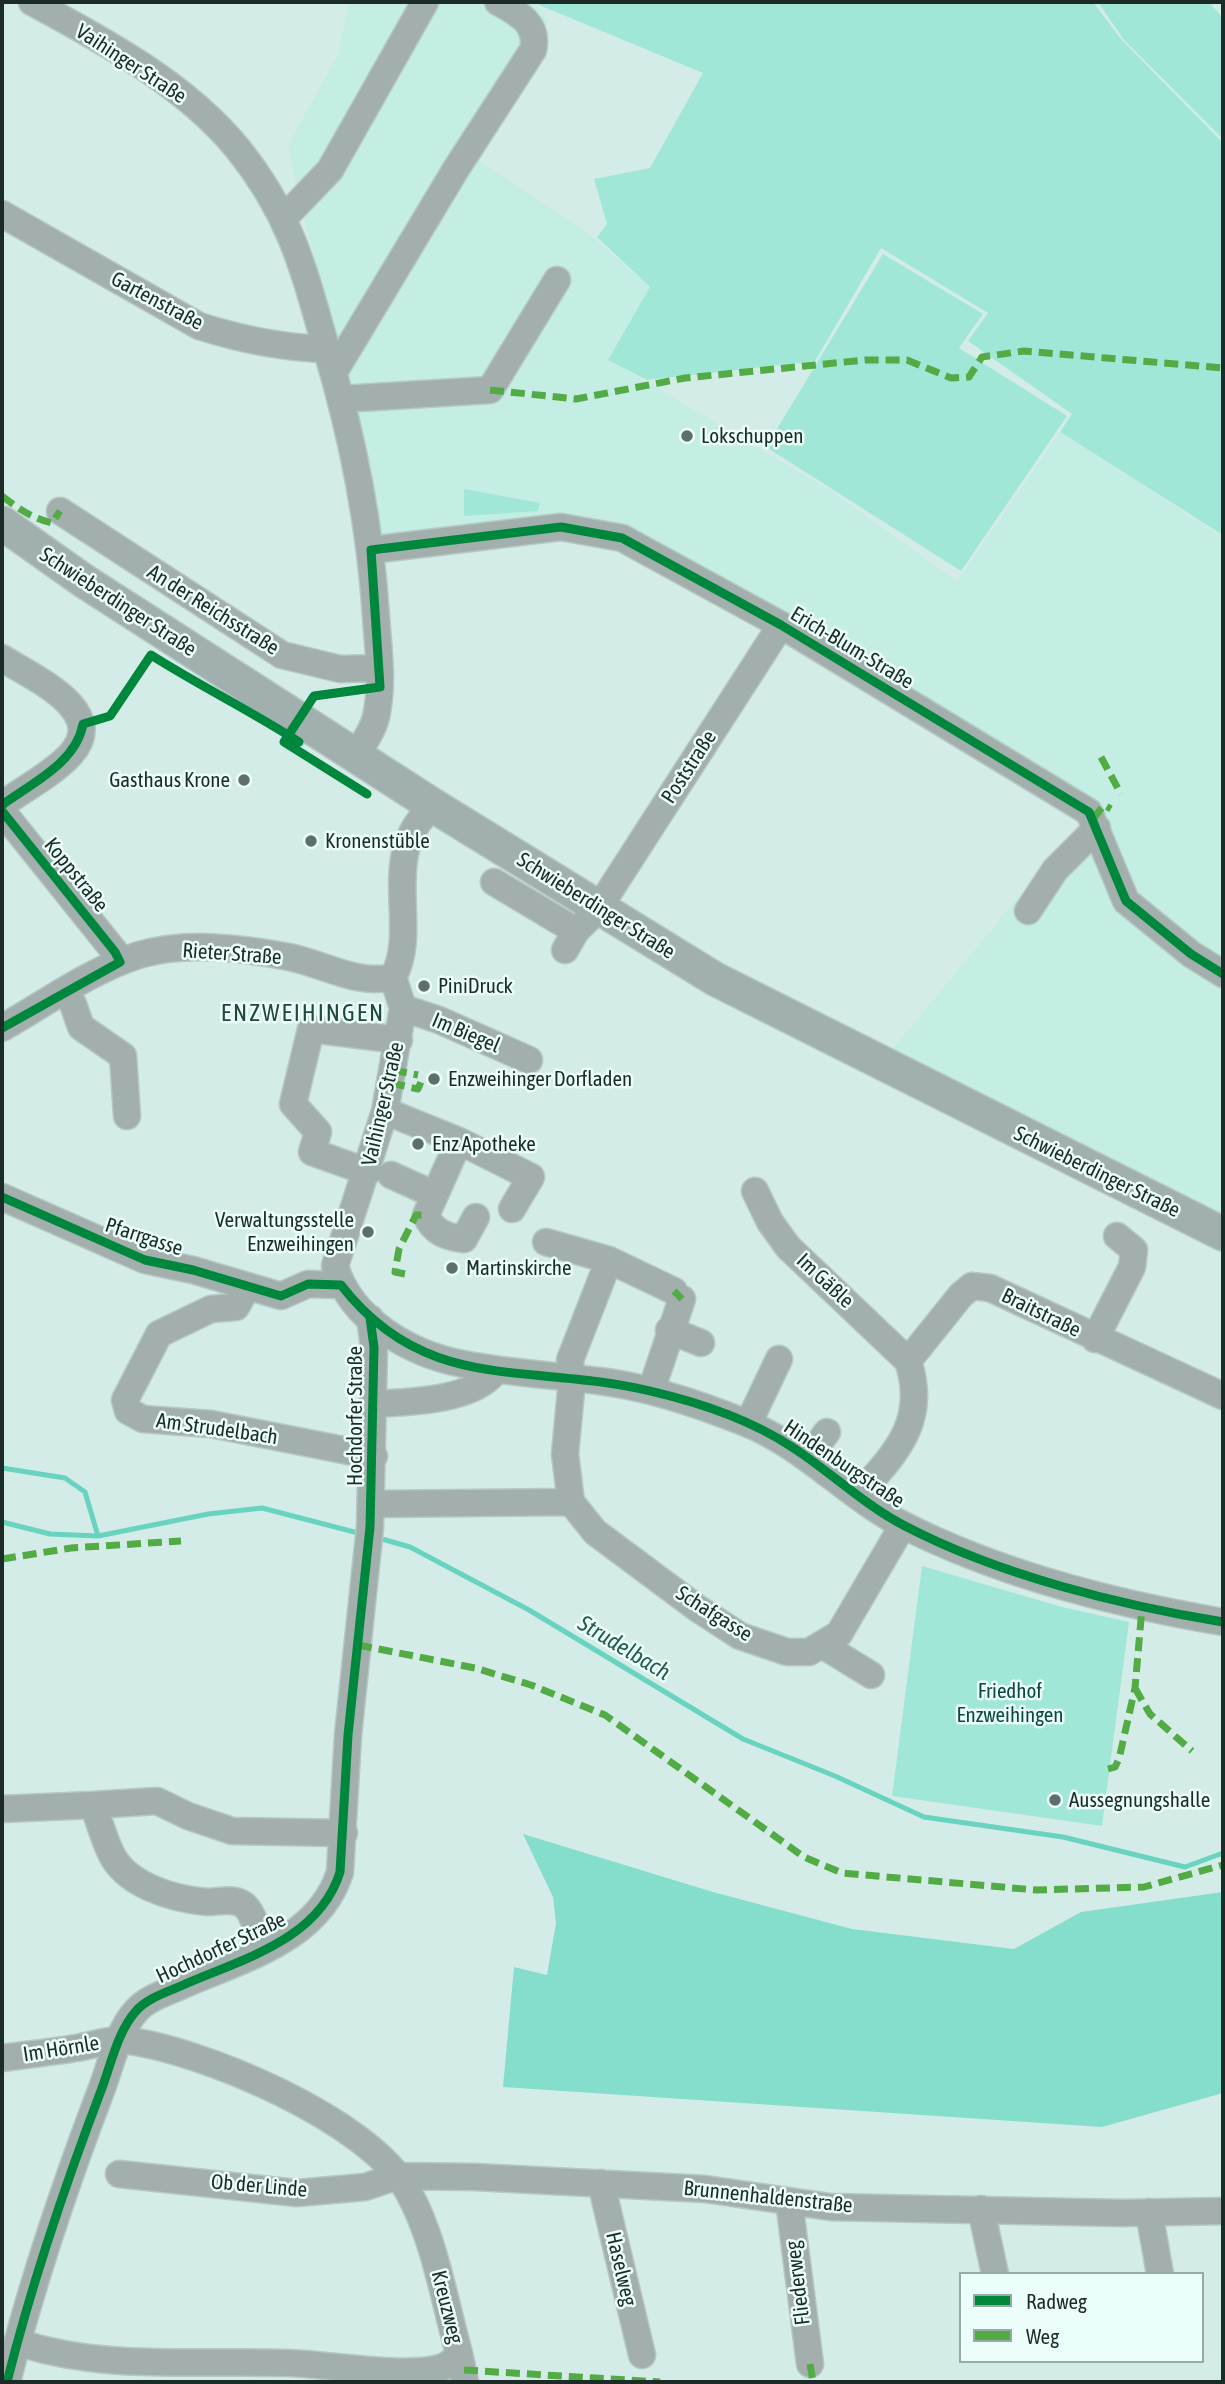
<!DOCTYPE html>
<meta charset="utf-8">
<style>
body{margin:0}
#map{position:relative;width:1225px;height:2384px;overflow:hidden;background:#d4ece7;font-family:"Asap Condensed",sans-serif}
canvas{display:block}
.frame{position:absolute;inset:0;border:4px solid #1b2c28;pointer-events:none}
.legend{position:absolute;left:959px;top:2272px;width:245px;height:91px;box-sizing:border-box;background:#ecfef9;border:2px solid #98aaa5;margin:0;padding:9px 12px;list-style:none;font-size:21px;color:#1b2c28}
.legend li{display:flex;align-items:center;gap:14px;height:35px}
.legend b{width:35px;border:2px solid #98aaa5}
</style>
<div id="map">
<canvas width="1225" height="2384"></canvas>
<div class="frame"></div>
<ul class="legend">
<li><b style="height:9px;background:#00873e"></b>Radweg</li>
<li><b style="height:9px;background:#52ab44"></b>Weg</li>
</ul>
</div>
<script>
const c = document.querySelector('canvas').getContext('2d');
c.lineJoin = 'round';
function fill(path, color) { c.fillStyle = color; c.fill(path, 'evenodd'); }
function stroke(path, color, width, dash) { c.strokeStyle = color; c.lineWidth = width; c.lineCap = dash ? 'butt' : 'round'; c.setLineDash(dash || []); c.stroke(path); }
function drawText(font, color, halo, rows, align = 'center') {
  c.font = font + ' "Asap Condensed",sans-serif'; c.lineWidth = 5; c.setLineDash([]); c.textBaseline = 'middle'; c.strokeStyle = halo; c.fillStyle = color; for (const [text, x, y, turn = 0] of rows) {
    c.save(); c.translate(x, y); c.rotate((+turn || 0) * Math.PI / 180); c.textAlign = isNaN(turn) ? turn : align; if (halo) c.strokeText(text, 0, 0); c.fillText(text, 0, 0); c.restore();
  }
}
const built = new Path2D(`
 M349 2H534L548 20 473 157 587 232 650 287 609 360 828 489 957 581 1060 432 1223 537V1228L883 1061 1092 808 623 534 382 546 342 359 303 215 288 146 338 54Z`);
const green = new Path2D(`
 M540 2H1093L1121 39 1223 143V535L1060 432 1072 414 968 341 988 313 881 248 815 361 647 380 608 360 650 287 597 237 607 224 594 179 650 168 703 73 539 5Z
 M1098 2H1209L1223 18V139L1124 40Z
 M883 254 983 314 959 348 1067 416 961 571 766 447Z
 M464 489 540 503 538 511 464 516Z
 M922 1566 1062 1607 1129 1622 1102 1826 892 1796Z`);
const forest = new Path2D(`
 M523 1834 713 1892 852 1929 1014 1949 1081 1912 1223 1892V2093L1102 2127 503 2087 514 1967 547 1975 556 1923 553 1897Z`);
const stream = new Path2D(`
 M2 1468 65 1478 85 1492 98 1536
 M2 1522 50 1534 98 1536 208 1514 262 1508 362 1534
 M375 1537 410 1547 529 1610 743 1739 835 1776 924 1817 1063 1837 1185 1867 1223 1853`);
const minor = new Path2D(`
 M32 2C104 41 185 84 238 149 292 216 304 271 327 351 353 438 370 526 376 616 378 648 383 680 377 712 375 727 365 741 357 754
 M2 214 199 326C240 339 284 348 327 349
 M283 219 330 170 425 2
 M334 372 456 169 533 50C539 24 518 13 498 2
 M342 399 490 390 557 280
 M60 511 282 655 340 669 379 668
 M371 550 561 527 622 538 781 625 1089 812 1126 901 1191 954 1223 974
 M2 658C31 677 110 710 71 754 53 774 23 789 2 805
 M434 806C376 852 421 929 393 977L403 1008 385 1111 335 1266C351 1320 410 1354 463 1364 508 1373 553 1375 599 1381 649 1387 699 1404 746 1423 806 1447 849 1498 905 1526 1002 1575 1117 1604 1223 1622
 M2 811 115 952 120 962
 M494 882 576 931 565 950
 M1028 911 1055 870 1097 828
 M576 931 598 909 781 625
 M65 992 73 1004 81 1027 123 1056 127 1116
 M403 1008 439 1020 529 1060
 M2 1028C46 1003 91 970 139 955 186 941 242 948 289 957 324 964 358 986 393 977
 M385 1111 459 1141 426 1215C433 1232 446 1237 464 1239L476 1217
 M459 1141 531 1177 512 1209
 M368 1172 312 1152 318 1132 293 1104 311 1029 399 1040
 M391 1175 433 1194
 M755 1191 770 1222 788 1247 908 1361
 M2 1197 145 1260 193 1270 281 1296 308 1284 341 1285
 M546 1242 609 1260
 M248 1286 236 1307 211 1309 159 1334 125 1400 128 1411 143 1419 211 1424 374 1456
 M674 1291 609 1260 570 1360 572 1380 565 1454 571 1502 595 1532 697 1608 740 1636 787 1652H809L839 1634 903 1525
 M669 1330 701 1343
 M1095 1339 1132 1267 1134 1250 1117 1236
 M651 1391 682 1299
 M373 1404C407 1402 475 1401 495 1371
 M748 1424 779 1359
 M808 1458 827 1432
 M858 1495C896 1453 928 1421 908 1361L961 1295 972 1286 990 1288 1223 1396
 M371 1504 571 1502
 M824 1646 871 1675
 M93 1805 157 1801 188 1816 232 1831 344 1833
 M2 1809 93 1805C99 1820 103 1836 110 1851 124 1885 173 1899 207 1902 219 1902 233 1897 244 1905 254 1913 259 1937 264 1949
 M2 2058C26 2055 51 2052 76 2048 90 2046 108 2039 123 2040 201 2049 369 2120 408 2191 435 2240 444 2300 459 2353 455 2360 450 2364 443 2367 408 2379 327 2364 288 2363 199 2360 103 2371 17 2342
 M119 2174 297 2193 365 2187 398 2176 475 2177 705 2189 830 2207 1122 2213 1223 2211
 M601 2183 642 2355
 M789 2201 810 2364
 M981 2209 995 2274
 M1149 2212 1160 2274
 M459 2353 465 2382
 M7 2382C32 2282 65 2185 102 2088 111 2064 118 2031 136 2011 147 1998 168 1992 183 1985 242 1959 319 1940 340 1872L348 1735 370 1527 374 1347 370 1318`);
const major = new Path2D(`
 M2 523 84 581 434 806 715 979 1223 1234`);
const quiet = new Path2D(`
 M490 390 576 399 685 378 865 360H907L951 378 969 377 982 357 1024 351 1223 368
 M2 496C19 509 32 518 52 523L60 511
 M1101 757 1121 794
 M1093 819 1104 805 1111 809
 M393 1070 418 1075
 M391 1083 418 1089 423 1077
 M405 1274 395 1272 399 1249 416 1215H426
 M674 1291 682 1299
 M2 1559 71 1548 181 1541
 M358 1645 475 1668 531 1685 605 1715 804 1857 842 1873 1036 1890 1144 1887 1223 1865
 M1135 1688 1150 1714 1192 1751
 M1108 1769 1115 1767 1119 1759 1135 1688 1142 1608
 M810 2364 813 2382
 M464 2370 660 2382`);
const cycleway = new Path2D(`
 M367 794 284 742 314 696 380 687 371 550 561 527 622 538 781 625 1089 812 1126 901 1191 954 1223 974
 M2 805C32 783 76 763 83 724L110 716 151 655C200 686 251 711 299 742
 M2 811 115 952 120 962 2 1028
 M2 1197 145 1260 193 1270 281 1296 308 1284 341 1285C427 1396 531 1362 650 1391 698 1402 751 1420 792 1447 831 1472 864 1505 905 1526 999 1575 1119 1605 1223 1622
 M7 2382C32 2282 65 2185 102 2088 111 2064 118 2031 136 2011 147 1998 168 1992 183 1985 242 1959 319 1940 340 1872L348 1735 370 1527 374 1347 370 1318`);
const markers = [
 [687,436,7,"#5c6f6b"],
 [244,780,7,"#5c6f6b"],
 [311,841,7,"#5c6f6b"],
 [424,986,7,"#5c6f6b"],
 [434,1079,7,"#5c6f6b"],
 [418,1144,7,"#5c6f6b"],
 [368,1232,7,"#5c6f6b"],
 [452,1268,7,"#5c6f6b"],
 [1055,1800,7,"#5c6f6b"]
];
const streetNames = [
 ["Vaihinger Straße",131,64,33],
 ["Gartenstraße",157,301,28],
 ["Schwieberdinger Straße",118,602,33],
 ["An der Reichsstraße",213,610,32],
 ["Erich-Blum-Straße",852,648,31],
 ["Poststraße",689,767,-57],
 ["Koppstraße",76,875,51],
 ["Schwieberdinger Straße",596,906,32],
 ["Rieter Straße",232,954,4],
 ["Im Biegel",466,1033,23],
 ["Vaihinger Straße",383,1104,-77],
 ["Schwieberdinger Straße",1097,1172,26],
 ["Pfarrgasse",144,1237,18],
 ["Im Gäßle",825,1281,43],
 ["Braitstraße",1041,1313,26],
 ["Hochdorfer Straße",355,1416,-90],
 ["Am Strudelbach",217,1429,8],
 ["Hindenburgstraße",844,1464,34],
 ["Schafgasse",714,1614,32],
 ["Hochdorfer Straße",221,1948,-25],
 ["Im Hörnle",61,2049,-9],
 ["Ob der Linde",259,2186,5],
 ["Brunnenhaldenstraße",768,2197,6],
 ["Haselweg",621,2269,77],
 ["Fliederweg",798,2283,-97],
 ["Kreuzweg",447,2307,76]
];
const poiNames = [
 ["Lokschuppen",701,436],
 ["Gasthaus Krone",230,780,"right"],
 ["Kronenstüble",325,841],
 ["PiniDruck",438,986],
 ["Enzweihinger Dorfladen",448,1079],
 ["Enz Apotheke",432,1144],
 ["Verwaltungsstelle",354,1220,"right"],
 ["Enzweihingen",354,1244,"right"],
 ["Martinskirche",466,1268],
 ["Aussegnungshalle",1069,1800]
];
const parkNames = [
 ["Friedhof",1010,1691],
 ["Enzweihingen",1010,1715]
];
const waterNames = [
 ["Strudelbach",624,1648,31]
];
const quarterNames = [
 ["ENZWEIHINGEN",303,1013]
];
fill(built, '#c4ede3');
fill(green, '#a0e7d8');
fill(forest, '#85ddcc');
stroke(stream, '#68d3bf', 5);
stroke(minor, '#b5c8c4', 29);
stroke(major, '#b5c8c4', 36);
stroke(minor, '#a3afac', 26);
stroke(major, '#a1b0ae', 33);
stroke(quiet, '#52ab44', 7, [14, 7]);
stroke(cycleway, '#00873e', 9);
for (const [x, y, r, color] of markers) { const dot = new Path2D(); dot.arc(x, y, r, 0, 2 * Math.PI); c.fillStyle = color; c.fill(dot); stroke(dot, '#ecfef9', 2.5); }
drawText('21px', '#1b2c28', '#ecfef9', streetNames);
drawText('21px', '#1b2c28', '#ecfef9', poiNames, 'left');
drawText('21px', '#0b483e', '#ecfef9', parkNames);
drawText('italic 23px', '#245c51', '#ecfef9', waterNames);
c.letterSpacing = '2px';
drawText('24px', '#1e483f', '#ecfef9', quarterNames);
c.letterSpacing = '0px';
</script>
